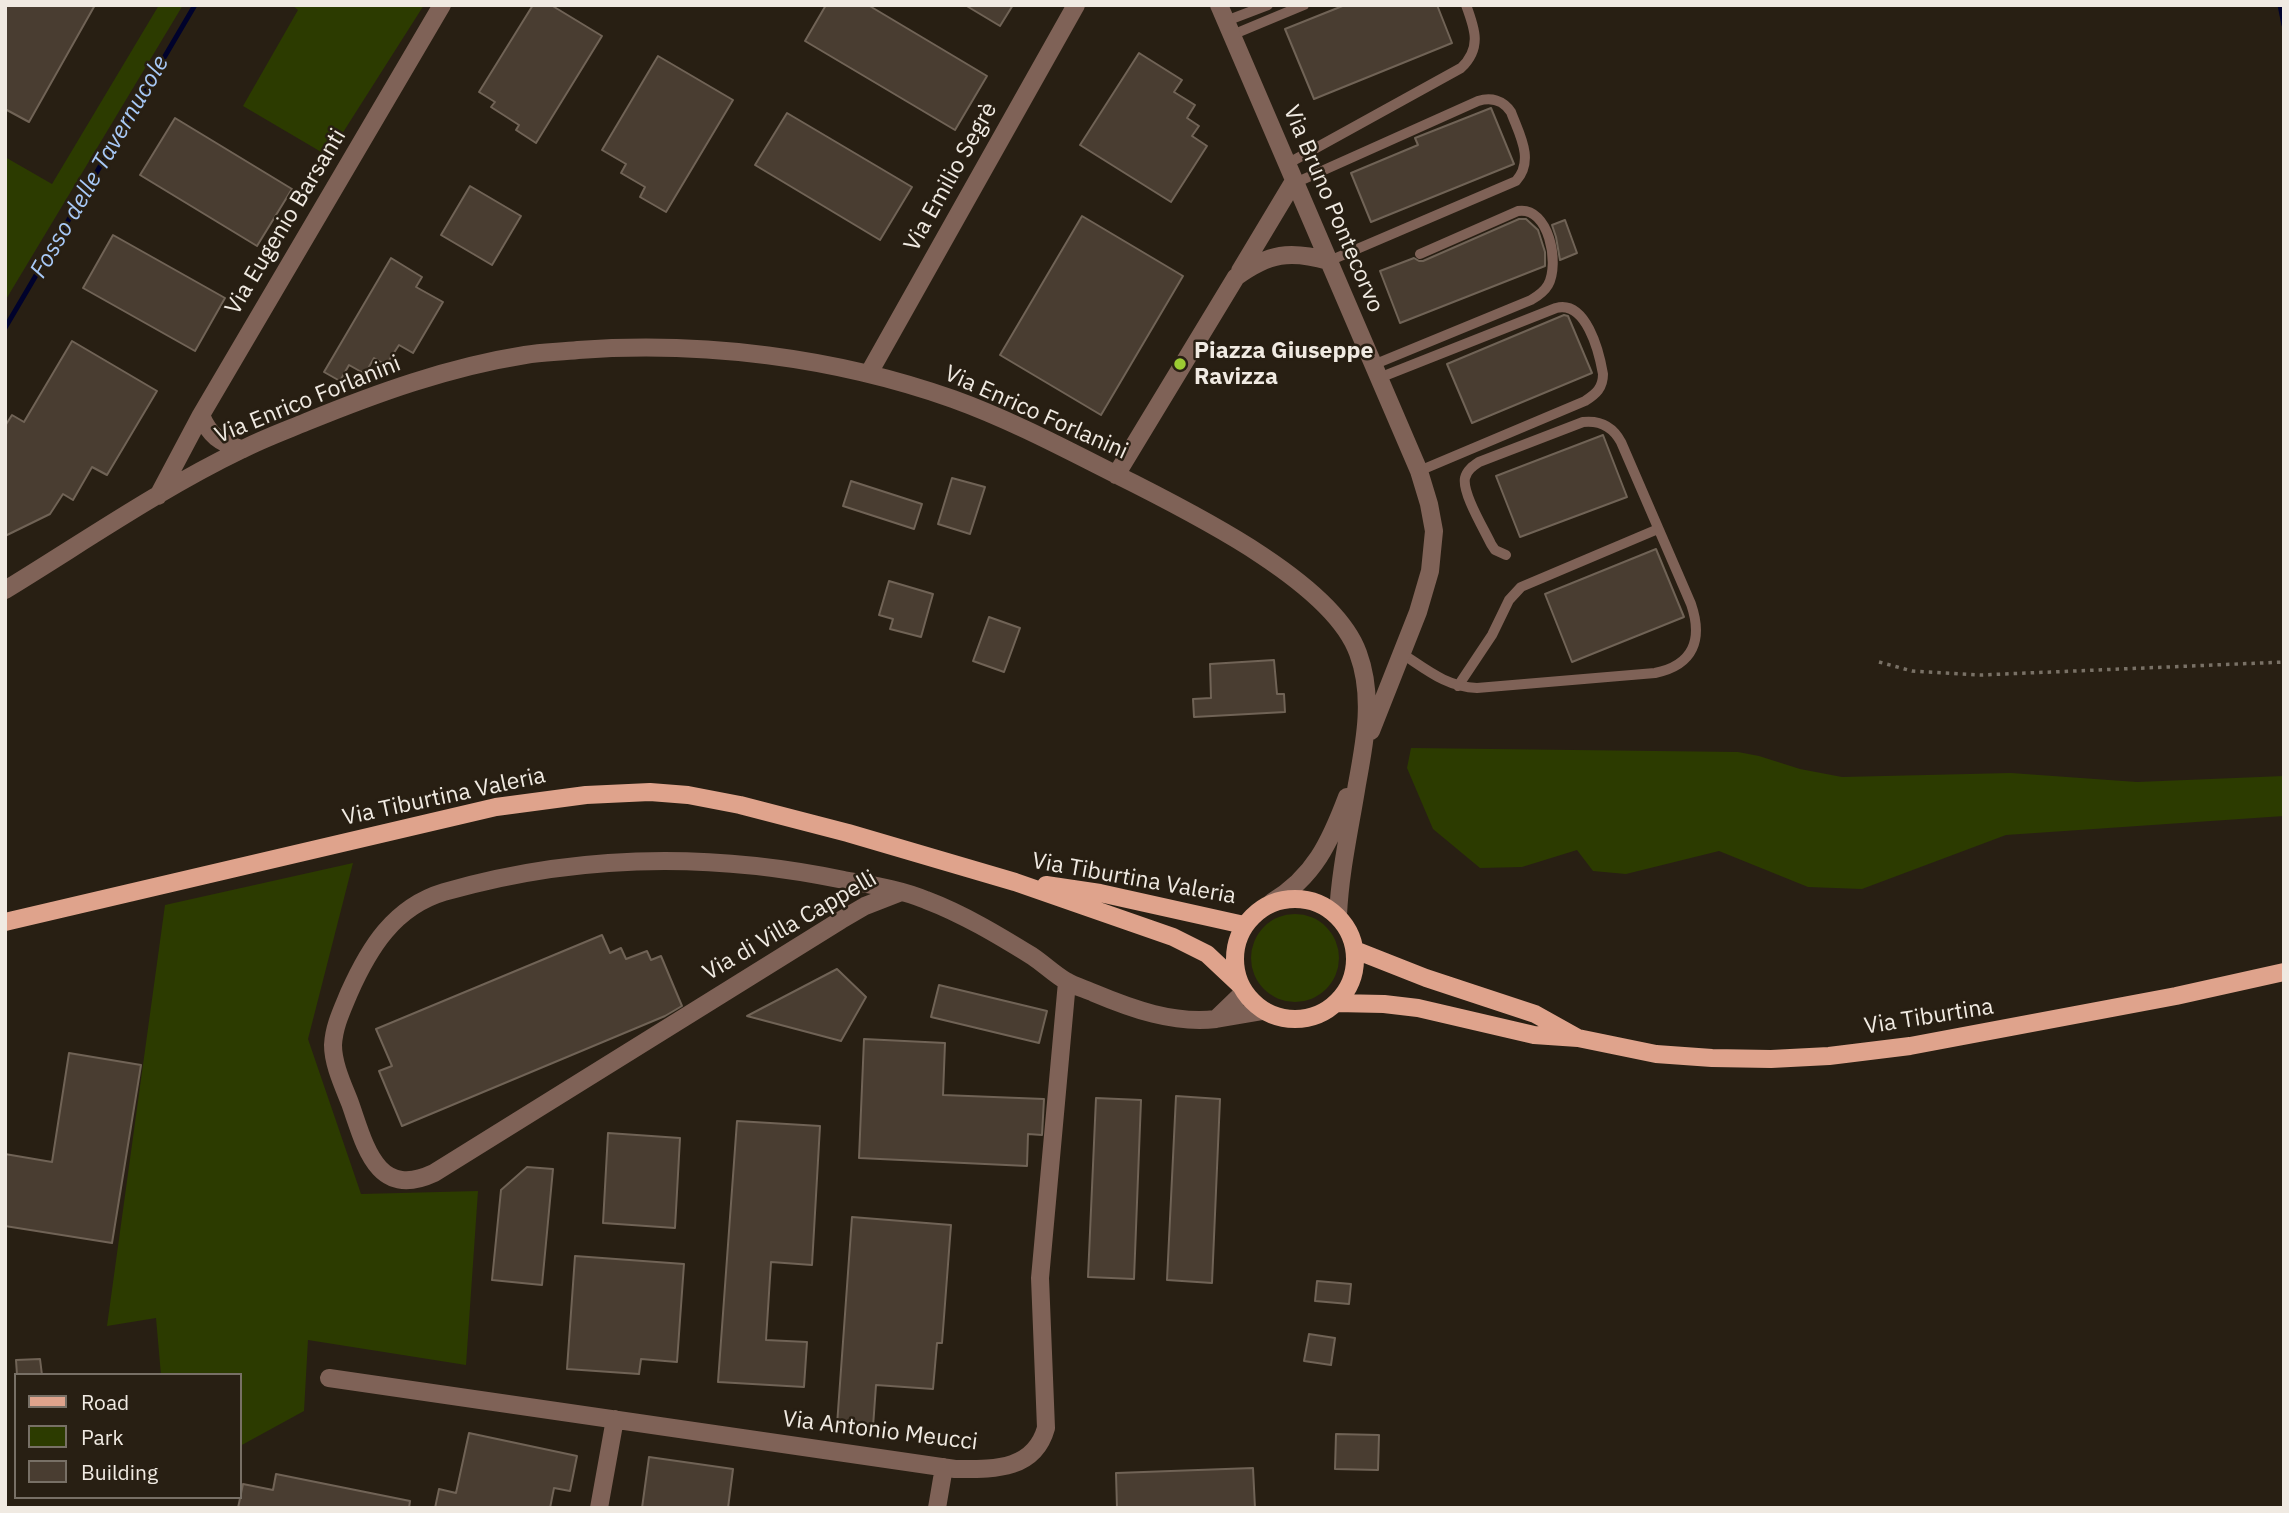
<!DOCTYPE html>
<meta charset="utf-8">
<style>
body{margin:0}
#map{position:relative;width:2289px;height:1513px;overflow:hidden;background:#281f13;font-family:"IBM Plex Sans",sans-serif}
canvas{display:block}
.frame{position:absolute;inset:0;border:7px solid #f0eae2;pointer-events:none}
.legend{position:absolute;left:14px;top:1373px;width:228px;height:126px;box-sizing:border-box;background:#281f13;border:2px solid #787066;margin:0;padding:9px 12px;list-style:none;font-size:21px;color:#f0eae2}
.legend li{display:flex;align-items:center;gap:14px;height:35px}
.legend b{width:35px;border:2px solid #787066}
</style>
<div id="map">
<canvas width="2289" height="1513"></canvas>
<div class="frame"></div>
<ul class="legend">
<li><b style="height:9px;background:#dfa38c"></b>Road</li>
<li><b style="height:19px;background:#2c3b00"></b>Park</li>
<li><b style="height:19px;background:#493d31"></b>Building</li>
</ul>
</div>
<script>
const c = document.querySelector('canvas').getContext('2d');
c.lineJoin = 'round';
function fill(path, color) { c.fillStyle = color; c.fill(path, 'evenodd'); }
function stroke(path, color, width, dash) { c.strokeStyle = color; c.lineWidth = width; c.lineCap = dash ? 'butt' : 'round'; c.setLineDash(dash || []); c.stroke(path); }
function drawText(font, color, halo, rows, align = 'center') {
  c.font = font + ' "IBM Plex Sans",sans-serif'; c.lineWidth = 5; c.setLineDash([]); c.textBaseline = 'middle'; c.strokeStyle = halo; c.fillStyle = color; for (const [text, x, y, turn = 0] of rows) {
    c.save(); c.translate(x, y); c.rotate((+turn || 0) * Math.PI / 180); c.textAlign = isNaN(turn) ? turn : align; if (halo) c.strokeText(text, 0, 0); c.fillText(text, 0, 0); c.restore();
  }
}
const green = new Path2D(`
 M159 5H183L5 301V157L52 184Z
 M292 5H424L328 156 243 106 298 10Z
 M1411 748 1738 752 1759 756 1800 769 1842 777 2011 773 2137 782 2284 776V816L2006 835 1862 889 1808 887 1719 851 1626 874 1593 871 1577 850 1522 867 1480 868 1433 829 1407 768Z
 M353 863 308 1039 361 1194 478 1191 466 1365 308 1340 304 1411 240 1446V1375H161L156 1318 107 1326 165 905Z
 M1251 958a44 44 0 1 1 88 0a44 44 0 1 1-88 0Z`);
const stream = new Path2D(`
 M2280 5 2284 25
 M5 328 195 5`);
const building = new Path2D(`
 M5 5H95L29 122 5 109Z
 M533 5H551L602 36 536 143 516 130 519 125 491 107 495 102 479 92Z
 M826 5H868L987 76 955 130 805 41Z
 M965 5H1013L1000 26Z
 M1345 5H1437L1452 43 1314 99 1285 29Z
 M1139 53 1182 80 1174 92 1195 105 1187 118 1199 126 1192 136 1207 146 1171 202 1080 145Z
 M658 56 733 100 666 212 640 197 645 187 621 173 626 164 602 150Z
 M1491 108 1514 164 1371 222 1351 173 1418 145 1415 138Z
 M787 113 912 187 880 240 755 165Z
 M175 118 292 189 257 246 140 175Z
 M470 186 521 216 492 265 441 235Z
 M1082 216 1183 276 1101 415 1000 355Z
 M1519 219H1526L1538 230 1545 252V266L1400 323 1380 271 1414 258 1419 261H1423Z
 M1565 220 1577 253 1560 260 1556 237 1552 225Z
 M113 235 225 298 195 351 83 288Z
 M391 258 422 277 416 287 443 302 413 353 399 345 386 365 374 358 365 374 349 365 340 381 324 372Z
 M1564 315 1568 316 1592 373 1472 423 1447 364Z
 M72 341 157 391 107 475 92 467 73 500 63 494 50 514 5 536V426L12 415 24 422Z
 M1603 435 1627 497 1520 537 1496 476Z
 M952 478 985 487 970 534 938 524Z
 M851 481 922 504 914 529 843 506Z
 M1656 549 1684 617 1572 662 1545 594Z
 M889 581 933 594 921 637 890 629 893 619 879 615Z
 M989 617 1020 628 1004 672 973 661Z
 M1274 660 1277 694H1284L1285 712 1194 717 1193 699 1211 698 1210 664Z
 M602 935 610 953 621 948 626 959 647 951 651 960 661 956 682 1006 665 1016 402 1126 379 1071 392 1066 376 1029Z
 M837 969 866 997 841 1041 747 1016Z
 M939 985 1047 1011 1039 1043 931 1017Z
 M864 1039 945 1043 943 1095 1044 1099 1042 1135 1028 1134 1027 1166 859 1158Z
 M69 1053 141 1065 112 1243 5 1226V1154L52 1162Z
 M1176 1096 1220 1099 1212 1283 1167 1280Z
 M1096 1098 1141 1100 1134 1279 1088 1277Z
 M737 1121 820 1126 812 1265 771 1262 766 1340 807 1342 804 1387 718 1382Z
 M608 1133 680 1138 675 1228 603 1223Z
 M527 1167 553 1169 542 1285 492 1280 501 1190Z
 M852 1217 951 1225 942 1343H937L933 1389 876 1385 873 1427 837 1425Z
 M575 1256 684 1264 677 1362 641 1359 639 1374 567 1369Z
 M1317 1281 1351 1284 1349 1304 1315 1301Z
 M1309 1334 1335 1338 1331 1365 1304 1361Z
 M40 1359 42 1375H17L16 1360Z
 M469 1433 577 1456 570 1491 554 1488 550 1508H435L439 1489 456 1493Z
 M1336 1434 1379 1435 1378 1470 1335 1469Z
 M649 1457 733 1469 728 1508H642Z
 M1253 1468 1255 1508H1117L1116 1473Z
 M276 1474 410 1501 409 1508H238L243 1484 273 1490Z`);
const path = new Path2D(`
 M1879 662 1912 671 1981 675 2284 662`);
const lane = new Path2D(`
 M1226 21 1268 5
 M1232 35 1304 5
 M1287 164 1461 68C1482 48 1475 29 1466 5
 M1295 183 1478 101C1491 97 1503 100 1511 112 1519 134 1535 160 1516 181L1329 261
 M1373 365 1531 300C1538 296 1544 292 1548 285 1560 264 1549 206 1518 211L1420 254
 M1379 378 1556 308C1586 300 1599 351 1603 374 1603 388 1596 394 1585 401L1419 471
 M1401 653C1426 669 1446 687 1477 688L1655 673C1694 665 1703 639 1691 604L1621 442C1613 427 1601 420 1583 422L1479 462C1473 466 1467 470 1465 478 1462 493 1484 529 1491 544L1495 550 1506 555
 M1458 686 1492 635 1509 600 1521 587 1658 529`);
const street = new Path2D(`
 M1219 5 1419 471 1429 504 1434 531 1430 571 1418 612 1371 731
 M1240 271 1294 181
 M869 373 1076 5
 M201 415C209 435 220 443 241 449
 M1116 475 1236 277C1269 253 1290 250 1329 261
 M158 496 201 415 442 5
 M5 590C82 543 160 489 241 450 262 439 284 431 306 422 377 393 449 367 525 355 542 352 561 352 578 350 703 341 834 357 953 399 1014 421 1071 452 1129 481 1194 514 1333 583 1358 653 1374 696 1365 741 1357 784 1350 828 1340 871 1338 915
 M901 892 865 906 841 920 434 1173C376 1200 365 1145 350 1103 343 1085 333 1064 333 1045 334 1026 342 1010 349 993 369 948 394 907 444 892 576 854 710 852 844 880 871 885 900 889 926 900 963 914 998 935 1032 956 1044 964 1054 974 1066 981 1074 986 1085 989 1094 993 1132 1009 1174 1024 1216 1019
 M1272 902C1314 877 1330 842 1347 797
 M1244 992 1216 1019 1263 1011
 M329 1378 955 1469C993 1469 1034 1471 1046 1428L1040 1278 1067 982
 M599 1508 615 1419
 M937 1508 944 1467`);
const primary = new Path2D(`
 M1046 885 1100 893 1244 925
 M1235 959a60 60 0 1 1 120 0a60 60 0 1 1-120 0Z
 M5 922 496 807 586 795 650 792 688 795 740 805 848 833 1015 882 1173 937 1207 954 1240 985
 M1355 950 1426 978 1535 1014 1578 1038
 M1336 1003 1384 1004 1418 1008 1534 1035 1578 1038 1656 1054 1712 1058 1771 1059 1829 1056 1910 1046 2176 996 2284 972`);
const markers = [
 [1180,364,7,"#9bcb32"]
];
const streetNames = [
 ["Via Emilio Segrè",951,177,-61],
 ["Via Bruno Pontecorvo",1333,209,67],
 ["Via Eugenio Barsanti",286,222,-59],
 ["Via Enrico Forlanini",308,400,-22],
 ["Via Enrico Forlanini",1036,413,24],
 ["Via Tiburtina Valeria",444,797,-12],
 ["Via Tiburtina Valeria",1134,879,10],
 ["Via di Villa Cappelli",790,926,-30],
 ["Via Tiburtina",1929,1017,-9],
 ["Via Antonio Meucci",880,1431,7]
];
const poiNames = [
 ["Piazza Giuseppe",1194,351],
 ["Ravizza",1194,377]
];
const waterNames = [
 ["Fosso delle Tavernucole",100,167,-60]
];
fill(green, '#2c3b00');
stroke(stream, '#00022c', 5);
fill(building, '#493d31');
stroke(building, '#706356', 2);
stroke(path, '#797166', 3.5, [3.5, 5]);
stroke(lane, '#7f6257', 10);
stroke(street, '#7f6257', 18);
stroke(primary, '#dfa38c', 18);
for (const [x, y, r, color] of markers) { const dot = new Path2D(); dot.arc(x, y, r, 0, 2 * Math.PI); c.fillStyle = color; c.fill(dot); stroke(dot, '#281f13', 2.5); }
drawText('23px', '#f0eae2', '#281f13', streetNames);
drawText('bold 23px', '#f0eae2', '#281f13', poiNames, 'left');
drawText('italic 24px', '#a8c9f7', '#281f13', waterNames);
</script>
